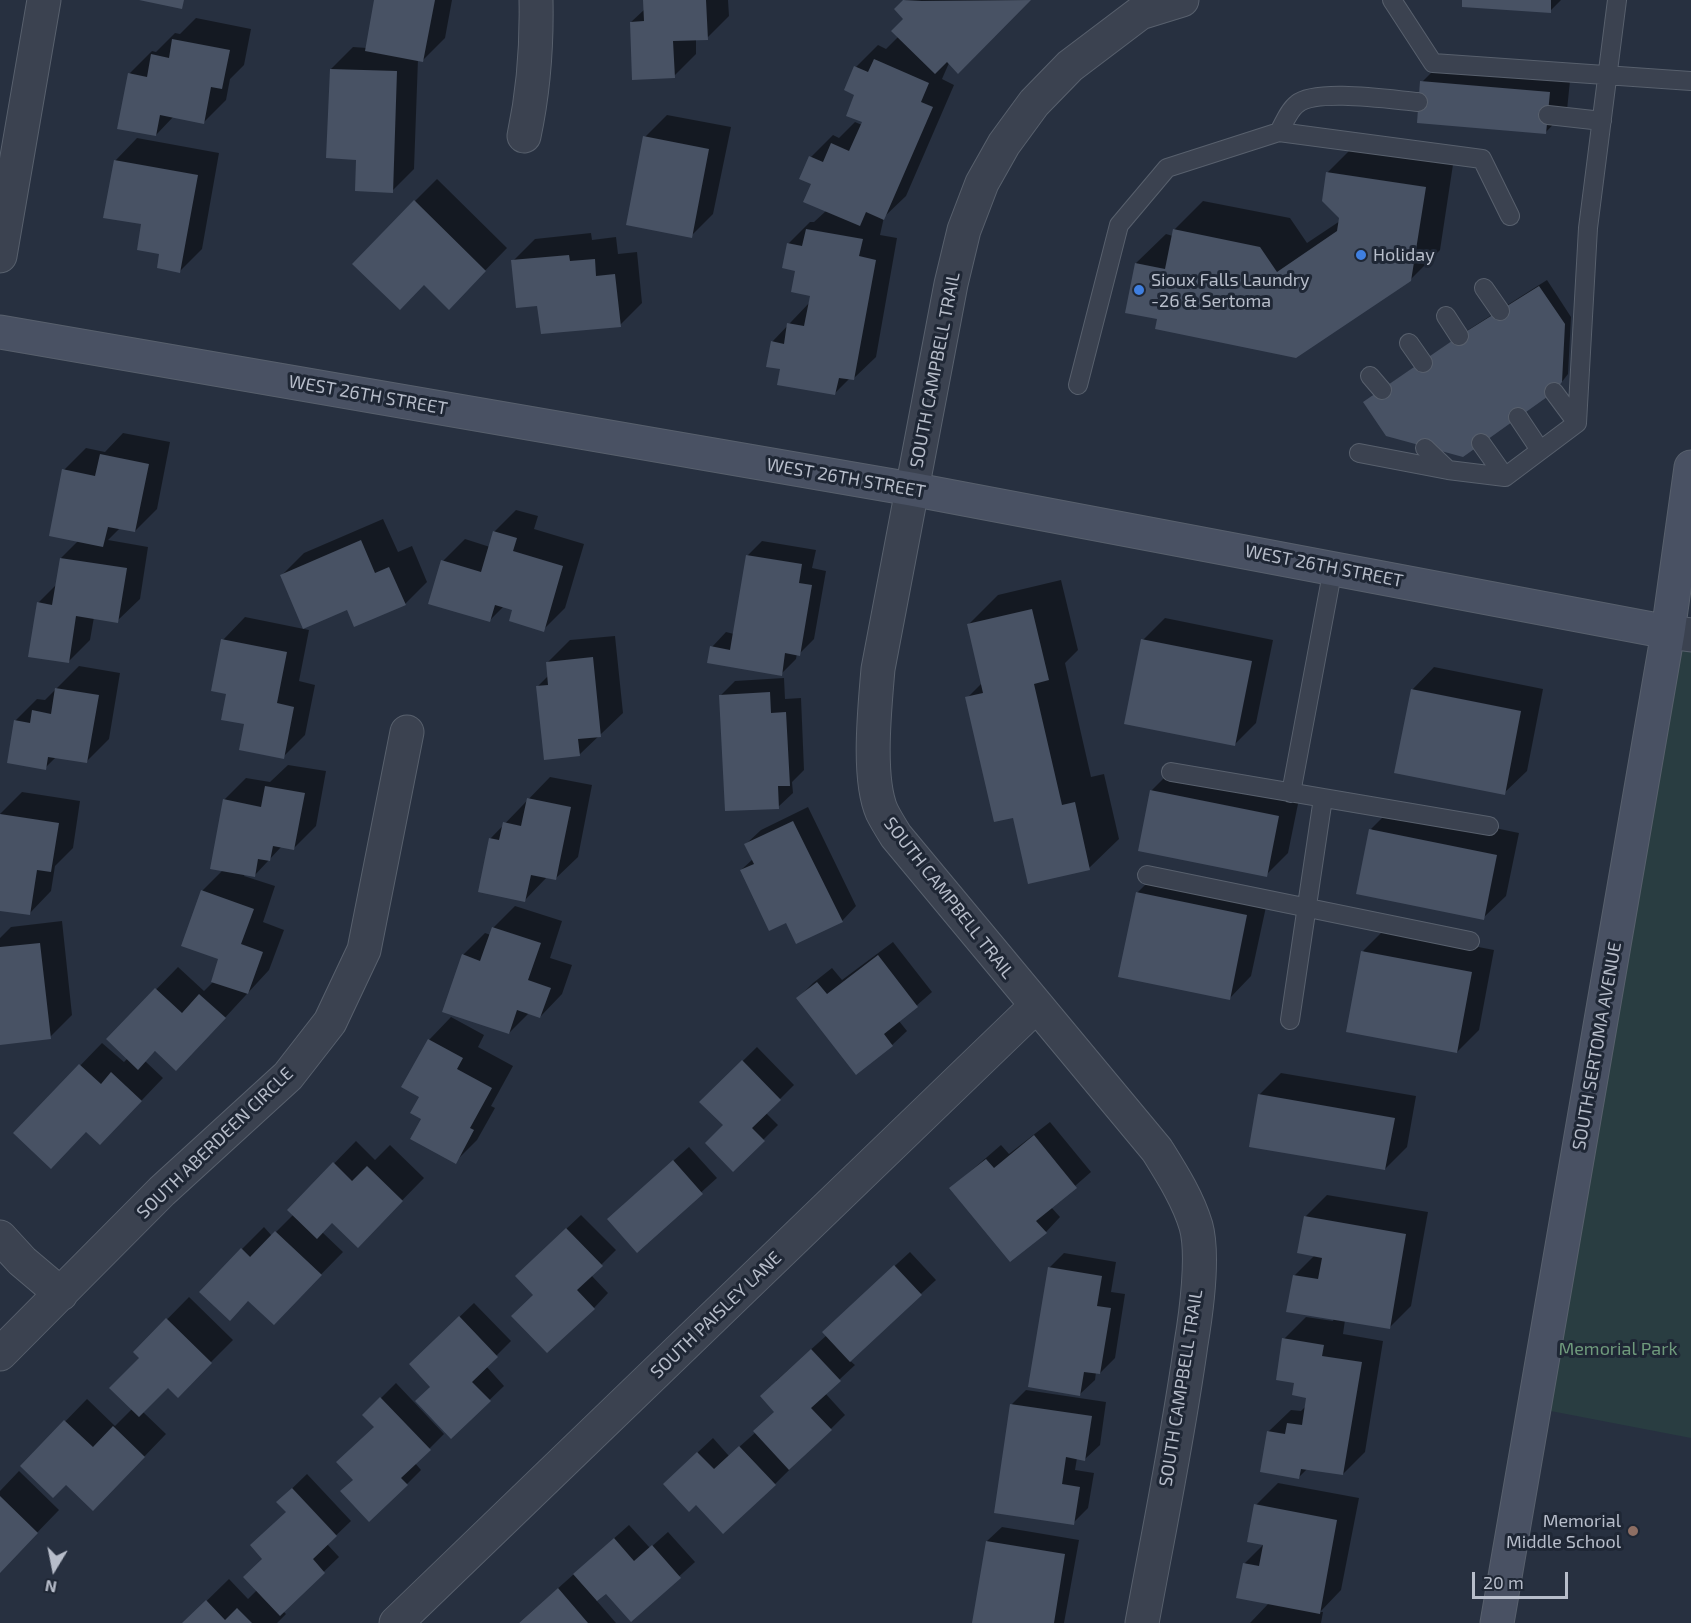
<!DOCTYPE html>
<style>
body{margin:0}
#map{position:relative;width:1691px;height:1623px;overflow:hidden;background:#273040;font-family:"Exo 2",sans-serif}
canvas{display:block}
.north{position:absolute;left:24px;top:1539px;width:60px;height:60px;-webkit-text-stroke:4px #1f2735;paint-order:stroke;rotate:190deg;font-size:16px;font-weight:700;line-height:24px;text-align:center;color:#b7bdca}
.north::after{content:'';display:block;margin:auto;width:21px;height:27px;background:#b7bdca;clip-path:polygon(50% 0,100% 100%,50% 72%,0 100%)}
.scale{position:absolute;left:1472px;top:1572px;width:96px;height:27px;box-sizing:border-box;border:3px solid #b7bdca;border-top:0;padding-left:8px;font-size:18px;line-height:21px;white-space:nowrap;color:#b7bdca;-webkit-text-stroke:4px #1f2735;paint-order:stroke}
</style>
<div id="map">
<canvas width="1691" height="1623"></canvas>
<div class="north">N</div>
<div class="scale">20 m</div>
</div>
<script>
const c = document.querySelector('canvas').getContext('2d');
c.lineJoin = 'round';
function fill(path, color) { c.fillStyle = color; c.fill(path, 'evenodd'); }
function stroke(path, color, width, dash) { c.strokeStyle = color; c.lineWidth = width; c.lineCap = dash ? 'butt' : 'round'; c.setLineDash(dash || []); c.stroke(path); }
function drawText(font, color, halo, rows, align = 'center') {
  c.font = font + ' "Exo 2",sans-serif'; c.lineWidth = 6; c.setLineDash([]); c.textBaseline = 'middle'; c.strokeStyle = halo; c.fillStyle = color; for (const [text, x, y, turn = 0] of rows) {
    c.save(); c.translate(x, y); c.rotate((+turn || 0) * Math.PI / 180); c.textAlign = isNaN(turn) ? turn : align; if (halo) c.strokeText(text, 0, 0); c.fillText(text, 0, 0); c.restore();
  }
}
const green = new Path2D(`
 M1668 632 1691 636V1438L1535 1408Z`);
const shadow = new Path2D(`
 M376 0H452L445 38 423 60 418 59 414 169 392 191 358 158 331 69 353 47 367 48Z
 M645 0H728L729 16 707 38 696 39V54L674 76 631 22 645 9Z
 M905 0H1029L958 72 949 63 942 79 954 85 906 196 884 217 880 235 897 238 876 357 853 379 850 378 835 393 781 368 772 342 810 302 812 294 797 270 788 244 810 222H814L827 210 813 184 811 157 833 135 839 138 855 122 862 125 863 121 856 94V67L878 45 886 49 899 36 905 19 896 9Z
 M1464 0H1561L1550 11Z
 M196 18 251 29 244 65 230 79 226 100 204 122 174 116 156 135 130 73 152 51 156 52 175 33 180 34Z
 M1444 60 1571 71 1567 110 1545 133 1422 82Z
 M667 115 731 127 713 214 691 236 645 137Z
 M137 138 219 153 202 249 180 271 161 252 143 223 115 161Z
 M1357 143 1454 158 1440 250 1410 280 1159 318 1136 263 1166 234 1173 236 1174 230 1203 201 1290 218 1307 243 1340 221V217L1323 200 1328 172Z
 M437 179 507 248 471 285 415 201Z
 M591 233 592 240 616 237 618 254 637 252 642 303 620 325 539 304 513 261 535 239Z
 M1547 280 1571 317 1568 374 1561 383 1372 396 1468 330Z
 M123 433 170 442 157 509 135 531 120 528 108 540 148 547 140 599 117 621 94 617 90 640 68 662 38 603 57 584 61 558 79 540 64 470 86 448 105 452Z
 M516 510 538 516 534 529 584 544 565 608 543 630 514 609 504 606 490 620 443 561 465 539 490 547 494 532Z
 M383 519 398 552 412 546 427 582 405 604 347 608 282 575 304 553Z
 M762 541 816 550 812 568 826 571 814 639 799 654 797 653 796 659 781 674 712 647 726 632 734 634 747 556Z
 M1061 580 1078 650 1065 663 1091 777 1104 774 1119 839 1089 868 1014 816 967 698 982 683 968 625 998 595Z
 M245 617 309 630 299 681 315 685 305 735 283 757 246 723 223 640Z
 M1165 618 1273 640 1256 723 1234 745 1143 640Z
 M615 636 623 713 580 754 537 687 549 675 548 662 570 640Z
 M79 666 120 673 109 739 87 761 57 756 45 768 15 721 37 699 45 700Z
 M1434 667 1543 689 1527 771 1504 793 1412 690Z
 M784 678 785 699 801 698 804 770 792 782 793 793 778 807 720 696 735 681Z
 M288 765 326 771 316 826 294 848 282 846 254 876 245 874 244 876 275 886 263 922 284 930 269 970 198 1047 156 1050 145 1061 163 1078 122 1121 87 1130 15 1133 102 1043 124 1062 128 1058 108 1039 178 967 204 991 214 981 220 958 202 891 223 870 224 800 246 778 270 782Z
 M1173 769 1300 794 1288 853 1266 875 1151 791Z
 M550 777 592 785 578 857 555 879 547 877 525 900 490 839Z
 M22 792 80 801 73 848 55 866 51 891 29 914 0 909V814Z
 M808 807 856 906 842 921H787L741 870 753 859 746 844 761 830Z
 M1393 807 1519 833 1506 896 1483 918 1371 829Z
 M1159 871 1269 893 1251 976 1229 999 1137 893Z
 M515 906 562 921 550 958 572 965 562 994 540 1017 529 1013 509 1033 463 955 485 933 491 935 493 928Z
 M62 921 72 1015 50 1037 0 1043V938L11 927Z
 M1385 929 1494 950 1479 1030 1457 1052 1363 951Z
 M893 942 932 992 899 1021 907 1031 892 1045 798 998 813 983 832 968 842 980Z
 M451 1017 484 1035 478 1047 513 1066 491 1106 495 1108 477 1140 455 1162 421 1096 403 1086 429 1040Z
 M757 1047 794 1085 766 1113 778 1125 733 1170 725 1125 701 1102Z
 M1281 1073 1416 1096 1407 1147 1385 1169 1259 1095Z
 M1050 1122 1091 1172 1051 1207 1060 1217 1046 1232 951 1188 1001 1145 1009 1154Z
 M356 1141 375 1160 390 1145 424 1178 379 1224 332 1221 322 1232 343 1252 295 1301 242 1249 264 1227 272 1236 293 1215 289 1210Z
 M689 1147 717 1178 637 1250 623 1205Z
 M1327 1195 1428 1212 1411 1306 1389 1328 1345 1320 1343 1334 1383 1341 1365 1452 1343 1474 1308 1468 1299 1477 1268 1432 1291 1410 1301 1411 1306 1406 1308 1397 1296 1382 1284 1339 1306 1317 1333 1321 1334 1318 1294 1276 1315 1255 1305 1217Z
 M581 1215 616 1250 591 1275 608 1293 594 1308 535 1294 532 1261Z
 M910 1252 936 1280 849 1360 855 1365 825 1393 845 1415 775 1484 679 1470 713 1438 729 1456 756 1432 776 1411V1381L827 1335 839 1317Z
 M1064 1253 1116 1262 1111 1292 1125 1294 1115 1358 1100 1373 1096 1372 1095 1380 1080 1394 1049 1268Z
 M189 1297 233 1340 178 1395 169 1386 143 1412 166 1434 115 1487 66 1483 22 1466 87 1399 115 1426 132 1409 141 1358 135 1352Z
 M474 1303 511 1341 486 1366 504 1386 451 1437 432 1387 425 1350Z
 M396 1383 444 1434 415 1463 421 1470 407 1484 354 1479 375 1427 364 1415Z
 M1026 1390 1106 1402 1100 1445 1085 1459 1077 1458 1075 1470 1094 1473 1088 1508 1073 1523 1012 1404Z
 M19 1471 59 1510 0 1571V1491Z
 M307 1474 351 1521 327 1544 339 1557 283 1611 286 1614 277 1623H184L229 1579 248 1599 257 1590 264 1559 287 1512 278 1502Z
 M1278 1483 1359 1498 1341 1590 1320 1612H1323L1321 1623H1250L1269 1603 1245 1563 1264 1544 1256 1505Z
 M629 1525 650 1548 668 1532 695 1562 631 1620 606 1591 596 1600 616 1623H519Z
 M1002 1527 1079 1540 1064 1623H973L987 1541Z`);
const building = new Path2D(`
 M139 0H184L182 9Z
 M374 0H435L423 62 365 51Z
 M643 0H706L708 40 673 41 675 78 632 80 630 22 644 21Z
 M903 0 922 1 1031 0 958 74 947 62 935 74 891 31 903 19 894 9Z
 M1462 0H1551V13L1462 7Z
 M172 39 230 50 222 89 211 87 204 124 160 115 156 136 117 129 128 73 147 77 151 54 169 58Z
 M874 59 929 83 921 102 933 107 884 220 866 212 860 226 803 202 811 184 799 179 809 156 823 162 831 143 849 151 862 122 846 116 854 95 844 90 854 66 868 72Z
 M330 69 397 71 393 193 355 191 356 160 326 158Z
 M1420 81 1550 92 1546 134 1417 123Z
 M643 136 709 149 692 238 626 225Z
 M114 160 198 175 180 273 157 268 159 254 137 250 141 224 103 218Z
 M1326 172 1426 187 1411 281 1296 358 1155 329 1157 319 1125 313 1135 263 1165 269 1173 229 1260 247 1277 272 1337 231 1339 218 1322 201Z
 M414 200 486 271 449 310 424 285 400 310 352 264Z
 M806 229 863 239 859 256 876 260 854 380 839 378 835 395 777 385 780 369 766 367 771 341 784 344 787 323 804 326 810 296 791 292 795 271 782 268 787 243 802 246Z
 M569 255 570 261 595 259 596 276 615 274 621 327 541 334 537 306 516 308 511 260Z
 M1539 286 1565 324 1562 382 1554 392 1463 457 1386 436 1363 402 1459 336Z
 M100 454 149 464 135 532 108 527 103 547 49 536 62 469 95 476Z
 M493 531 517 538 513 551 563 566 544 632 509 621 512 610 495 605 490 622 428 604 441 560 481 572Z
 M361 540 375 573 389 567 406 605 354 627 347 610 303 629 280 575Z
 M746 555 802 564 799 583 812 585 800 656 785 653 782 676 707 663 710 646 730 650Z
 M60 558 127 568 118 623 76 616 69 663 28 657 37 602 52 605Z
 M1032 609 1049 680 1034 684 1062 805 1075 802 1090 870 1028 884 1013 818 994 822 965 697 983 693 967 624Z
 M221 639 287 652 277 703 294 707 284 759 239 750 244 724 221 720 226 694 211 691Z
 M1141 639 1252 661 1235 746 1124 724Z
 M593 657 601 737 578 739 580 756 544 760 536 686 548 685 546 662Z
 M55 688 99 695 87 763 48 757 46 770 7 763 14 720 30 723 32 710 51 714Z
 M1411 689 1521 711 1505 795 1394 773Z
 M770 692 771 713 786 712 790 786H778L779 809 725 811 719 695Z
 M265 786 305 793 294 850 273 846 270 861 258 859 255 877 210 869 223 799 261 807Z
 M1150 790 1279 816 1267 877 1138 851Z
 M527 798 571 807 556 880 531 875 525 902 478 892 489 838 499 840 503 822 521 826Z
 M0 814 59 823 51 872 37 870 30 915 0 911Z
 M793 821 843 922 796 944 786 923 769 931 740 870 754 864 744 844Z
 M1369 829 1497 855 1484 920 1356 894Z
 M201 890 254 909 241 944 263 952 248 994 211 982 218 959 181 946Z
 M1136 892 1247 915 1230 1000 1118 977Z
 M492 927 541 943 528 980 551 988 540 1018 517 1010 509 1034 442 1012 462 954 480 961Z
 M40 943 51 1039 0 1045V947Z
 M1361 951 1472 972 1457 1053 1346 1032Z
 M878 955 918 1007 884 1034 893 1046 856 1075 796 998 817 982 827 994Z
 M155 988 182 1013 199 994 226 1018 176 1071 155 1051 138 1070 106 1039Z
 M428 1039 463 1058 457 1069 492 1088 470 1128 474 1130 456 1164 410 1139 421 1119 410 1113 419 1097 401 1087Z
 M742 1060 781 1100 752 1128 765 1141 733 1172 705 1143 723 1125 699 1102Z
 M79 1064 101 1084 111 1072 142 1101 100 1145 86 1132 51 1169 13 1133Z
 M1258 1094 1395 1118 1385 1170 1249 1147Z
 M1034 1135 1077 1188 1036 1221 1047 1233 1010 1262 949 1188 986 1159 994 1168Z
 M673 1160 703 1194 637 1253 607 1219Z
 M333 1162 352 1181 367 1166 403 1201 358 1248 332 1223 317 1239 287 1210Z
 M1304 1216 1406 1234 1390 1329 1286 1312 1293 1275 1318 1279 1322 1258 1297 1253Z
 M566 1228 603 1266 577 1290 595 1309 547 1353 511 1316 533 1295 515 1276Z
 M275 1231 322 1275 274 1325 248 1301 230 1321 199 1292 241 1248 250 1257Z
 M894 1265 922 1295 850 1362 822 1332Z
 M1048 1267 1102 1276 1097 1306 1111 1308 1100 1374 1084 1372 1080 1396 1028 1387Z
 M459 1316 498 1357 472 1382 491 1401 451 1439 415 1401 430 1387 409 1364Z
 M166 1318 212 1363 178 1398 168 1388 139 1417 109 1388 139 1358 133 1352Z
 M1282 1338 1324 1345 1322 1356 1362 1362 1343 1475 1301 1469 1299 1479 1260 1472 1267 1431 1285 1434 1287 1423 1302 1425 1306 1398 1292 1395 1294 1383 1276 1380Z
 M811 1349 841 1381 811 1408 832 1430 789 1470 753 1431 774 1412 760 1396Z
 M380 1397 431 1450 401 1478 408 1485 369 1522 340 1491 353 1480 336 1462 374 1427 362 1415Z
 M1010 1404 1092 1416 1085 1461 1066 1457 1062 1484 1080 1487 1074 1525 994 1513Z
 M64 1420 93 1447 113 1426 145 1457 93 1511 66 1485 53 1498 20 1466Z
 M739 1446 776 1485 723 1534 696 1505 689 1512 663 1484 697 1452 714 1469Z
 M292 1488 337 1536 313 1559 325 1573 280 1616 243 1577 262 1559 250 1545 286 1512 276 1502Z
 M0 1496 38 1533 0 1573Z
 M1254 1504 1337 1520 1320 1614 1236 1598 1243 1563 1259 1566 1263 1545 1247 1542Z
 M614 1538 634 1561 652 1545 681 1578 631 1622 606 1594 597 1601 573 1574Z
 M986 1541 1065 1554 1054 1623H972Z
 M558 1588 588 1623H519Z
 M206 1600 225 1620 237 1608 252 1623H182Z`);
const service = new Path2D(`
 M1392 0 1433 63 1691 81
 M1548 115 1602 121
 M1279 132C1284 123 1289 110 1297 104 1316 88 1393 100 1418 102
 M1484 288 1500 311
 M1446 316 1459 336
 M1409 343 1423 363
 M1370 376 1382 390
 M1078 385 1119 225 1167 168 1279 132 1482 159 1510 216
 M1554 392 1577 423
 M1518 417 1540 450
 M1481 443 1505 477
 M1425 448 1448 470
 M1359 453 1448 470 1505 477 1577 423 1588 228 1617 0
 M1171 772 1489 826
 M1291 793 1333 568
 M1147 875 1470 941
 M1290 1020 1323 798`);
const minor = new Path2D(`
 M524 136C534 89 537 48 536 0
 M0 256 44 0
 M0 1237 22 1261 61 1294
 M0 1354 162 1191 288 1076 330 1022 364 950 407 732
 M396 1623 1036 1006
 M1142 1623C1159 1530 1178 1438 1191 1344 1196 1314 1204 1255 1196 1226 1188 1199 1172 1174 1157 1150L896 836C891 828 886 820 882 812 867 778 875 706 878 669L951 284 964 230 982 183 1004 144 1034 103 1070 66 1140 13 1182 0`);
const tertiary = new Path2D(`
 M1668 632 1691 635`);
const secondary = new Path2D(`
 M0 332 911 489 1668 632
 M1497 1623 1668 632 1691 467`);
const markers = [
 [1361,255,6,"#3f7fe0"],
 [1139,290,6,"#3f7fe0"],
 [1633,1531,6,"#8d6e63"]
];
const poiNames = [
 ["Holiday",1373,255],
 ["Sioux Falls Laundry",1151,280],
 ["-26 & Sertoma",1151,301],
 ["Memorial",1621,1521,"right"],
 ["Middle School",1621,1542,"right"]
];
const streetNames = [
 ["SOUTH CAMPBELL TRAIL",935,370,-79],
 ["WEST 26TH STREET",368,395,10],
 ["WEST 26TH STREET",846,478,10],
 ["WEST 26TH STREET",1324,566,11],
 ["SOUTH CAMPBELL TRAIL",949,898,52],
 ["SOUTH SERTOMA AVENUE",1597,1046,-80],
 ["SOUTH ABERDEEN CIRCLE",215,1143,-44],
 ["SOUTH PAISLEY LANE",716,1315,-44],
 ["SOUTH CAMPBELL TRAIL",1181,1388,-81]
];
const parkNames = [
 ["Memorial Park",1618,1349]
];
fill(green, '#293d41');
fill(shadow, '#0007');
fill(building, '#485264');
stroke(service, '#58606d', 20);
stroke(minor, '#58606d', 35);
stroke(tertiary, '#58606d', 35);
stroke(secondary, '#58606d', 35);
stroke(service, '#3b4250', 18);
stroke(minor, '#3b4250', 33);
stroke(tertiary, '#3b4250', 33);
stroke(secondary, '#495163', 33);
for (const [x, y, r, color] of markers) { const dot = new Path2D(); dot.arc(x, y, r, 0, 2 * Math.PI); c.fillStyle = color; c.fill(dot); stroke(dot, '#1f2735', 2); }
drawText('18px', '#b7bdca', '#1f2735', poiNames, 'left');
drawText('18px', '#b7bdca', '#1f2735', streetNames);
drawText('18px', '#6f9a7c', '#1f2735', parkNames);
</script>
